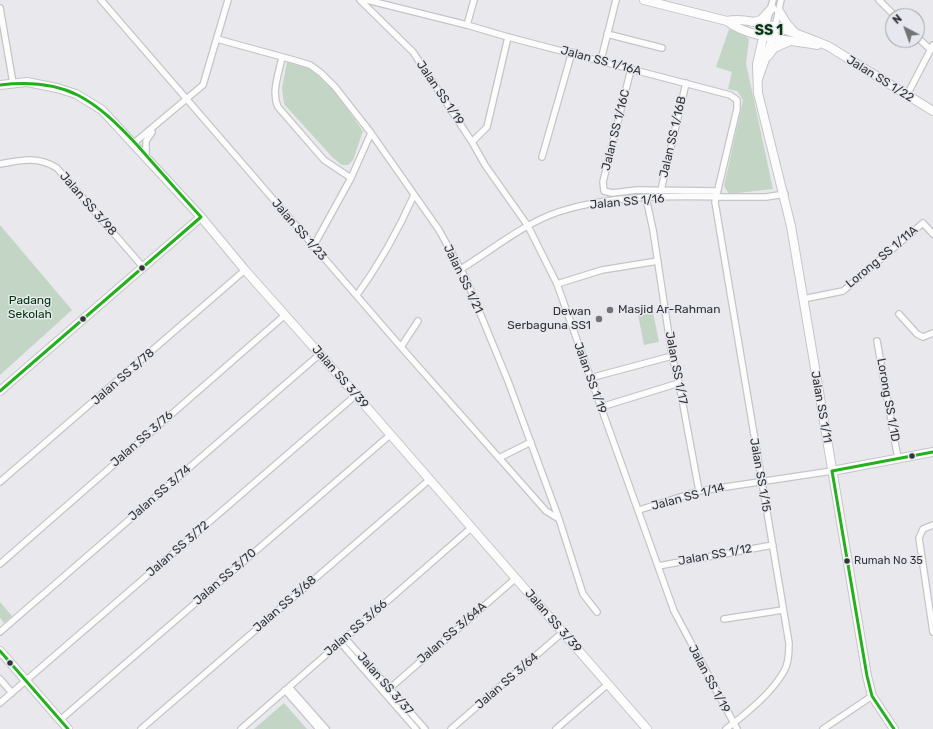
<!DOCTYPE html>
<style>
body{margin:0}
#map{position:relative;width:933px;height:729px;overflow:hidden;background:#e9e9ed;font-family:Rubik,sans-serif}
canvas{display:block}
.north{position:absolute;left:885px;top:8px;width:40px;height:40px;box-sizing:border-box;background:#e7e8ef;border:1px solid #9fa0a5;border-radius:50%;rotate:319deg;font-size:11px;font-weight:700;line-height:16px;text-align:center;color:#333437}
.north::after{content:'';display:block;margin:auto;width:14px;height:18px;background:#737377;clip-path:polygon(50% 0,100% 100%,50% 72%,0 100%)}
</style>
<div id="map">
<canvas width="933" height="729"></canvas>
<div class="north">N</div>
</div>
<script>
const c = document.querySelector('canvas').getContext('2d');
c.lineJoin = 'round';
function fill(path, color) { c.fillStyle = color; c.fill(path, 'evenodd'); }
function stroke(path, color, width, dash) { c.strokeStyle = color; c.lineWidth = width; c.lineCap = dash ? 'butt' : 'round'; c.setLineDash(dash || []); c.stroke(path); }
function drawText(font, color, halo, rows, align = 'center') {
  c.font = font + ' Rubik,sans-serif'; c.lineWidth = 3; c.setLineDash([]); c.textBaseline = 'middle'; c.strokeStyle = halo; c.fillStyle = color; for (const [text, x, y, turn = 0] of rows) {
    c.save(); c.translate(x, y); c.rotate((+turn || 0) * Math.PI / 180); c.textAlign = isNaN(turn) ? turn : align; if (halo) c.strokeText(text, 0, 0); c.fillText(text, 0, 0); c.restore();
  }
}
const green = new Path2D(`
 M729 29 743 34 749 39 746 63 773 189 729 194 724 186 743 100 737 91 728 89 732 72 716 67Z
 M287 62 308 67 332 88 363 131 353 160 348 165H342L333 158 284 104 282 88Z
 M0 225 72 310 0 375Z
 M653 312 659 342 644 345 638 315Z
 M0 602 12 616 4 623 0 618Z
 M284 703 307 729H254Z`);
const street = new Path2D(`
 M101 0 401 347 546 511 559 519
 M360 0 413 52 472 142 485 165 528 226 557 284 674 611 737 729
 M367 0 467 25 508 37 730 95 737 100V109L715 202 789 643C789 651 789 659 786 667 776 690 746 714 726 729
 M879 0 895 16
 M0 8 13 83
 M467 25 474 0
 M766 25 773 0
 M775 27 781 0
 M607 34 662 48
 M917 37 931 50
 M217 39 297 61 310 65 321 73 335 87 371 133 439 230 466 279 508 381 559 519 583 594 597 612
 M282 57C279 73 271 92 278 107L324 160 351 178
 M601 60 616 0
 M631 69 603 182 604 191 612 193 637 190 717 191
 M907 95 933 45
 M472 142 487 127 508 37
 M134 143 203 85 228 0
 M146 157V141L152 132
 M542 157 572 52
 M0 164C21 160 38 156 57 168L143 267
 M661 190 686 83
 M646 198 653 230 672 356 679 383 699 491
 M313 247 351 178 371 133
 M461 269C492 250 523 224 558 212 624 190 698 198 766 197L785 194
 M557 284 602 270 658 261
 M357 295C380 263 398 231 414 195
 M803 299 843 291 923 223 933 234
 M899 314 917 334 923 337 933 333
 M877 341 898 459
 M401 347 418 321
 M590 378 672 356
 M601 407 679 383
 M499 458 531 442
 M0 482 245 270
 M639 510 699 491 832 471
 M933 525 923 529 919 538 933 632
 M0 564 285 315
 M658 566 773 545
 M724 619 783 610
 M0 632 320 354
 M345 638 425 729
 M340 642 416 729
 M0 679 12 693
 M289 687 326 729
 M389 689 516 578
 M285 690 319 729
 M0 703 356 395
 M60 720 390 435
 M141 729 429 480
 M241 729 471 528
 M451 729 563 632
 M556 729 608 684
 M823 729 872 696`);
const secondary = new Path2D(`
 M644 0 727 21C747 38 791 40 817 45
 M779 11 787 24 795 33
 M727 21C752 15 804 36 828 46L933 111
 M753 22 761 20 772 8
 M766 25 757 64 758 93 791 226 867 676 872 696 894 729
 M768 56 774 48 790 41
 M758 79 774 34
 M0 85 27 82 57 88 76 94 102 110 201 217 245 270 356 395 647 729
 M0 391 201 217
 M832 471 933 452
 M0 651 68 729`);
const bus1 = new Path2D(`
 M0 85C67 77 95 100 138 146 159 170 180 194 201 217L0 391
 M0 651 68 729
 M894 729 872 696 867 676 832 471 933 452`);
const markers = [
 [142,268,3.5,"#333437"],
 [610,310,4,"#737377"],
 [83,319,3.5,"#333437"],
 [599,319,4,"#737377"],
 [912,456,3.5,"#333437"],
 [847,561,3.5,"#333437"],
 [10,663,3.5,"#333437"]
];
const busNames = [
 ["Rumah No 35",854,561]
];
const streetNames = [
 ["Jalan SS 1/16A",601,61,15],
 ["Jalan SS 1/22",880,79,32],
 ["Jalan SS 1/19",440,93,56],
 ["Jalan SS 1/16C",616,130,-76],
 ["Jalan SS 1/16B",673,137,-77],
 ["Jalan SS 1/16",627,202,-5],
 ["Jalan SS 3/98",88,204,49],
 ["Jalan SS 1/23",299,230,49],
 ["Lorong SS 1/11A",882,257,-40],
 ["Jalan SS 1/21",463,279,64],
 ["Jalan SS 1/17",676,368,79],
 ["Jalan SS 3/78",123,377,-41],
 ["Jalan SS 3/39",340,377,49],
 ["Jalan SS 1/19",590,378,70],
 ["Lorong SS 1/1D",888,400,80],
 ["Jalan SS 1/11",821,407,80],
 ["Jalan SS 3/76",142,439,-41],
 ["Jalan SS 1/15",760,475,80],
 ["Jalan SS 3/74",160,493,-41],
 ["Jalan SS 1/14",688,497,-15],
 ["Jalan SS 3/72",178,549,-41],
 ["Jalan SS 1/12",715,555,-10],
 ["Jalan SS 3/70",225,577,-41],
 ["Jalan SS 3/68",285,604,-41],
 ["Jalan SS 3/39",553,621,49],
 ["Jalan SS 3/66",356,628,-41],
 ["Jalan SS 3/64A",452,633,-41],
 ["Jalan SS 1/19",709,679,62],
 ["Jalan SS 3/64",507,681,-41],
 ["Jalan SS 3/37",385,684,49]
];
const parkNames = [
 ["Padang",30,301],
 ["Sekolah",30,315]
];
const poiNames = [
 ["Masjid Ar-Rahman",618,310],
 ["Dewan",591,312,"right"],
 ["Serbaguna SS1",591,326,"right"]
];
const quarterNames = [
 ["SS 1",769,31]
];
fill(green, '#c3d5c4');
stroke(street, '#c5c5c8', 8);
stroke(secondary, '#c5c5c8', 10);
stroke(street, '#fcfcfc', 5.5);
stroke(secondary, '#fcfcfc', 8);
stroke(bus1, '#22b11c', 3);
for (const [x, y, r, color] of markers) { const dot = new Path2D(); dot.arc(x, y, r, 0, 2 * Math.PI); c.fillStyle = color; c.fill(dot); stroke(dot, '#e7e8ef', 1.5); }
drawText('11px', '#333437', '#e7e8ef', busNames, 'left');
drawText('12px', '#333437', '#e7e8ef', streetNames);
drawText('12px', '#013708', '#e7e8ef', parkNames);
drawText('12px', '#333437', '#e7e8ef', poiNames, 'left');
drawText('bold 14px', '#0a350e', '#e7e8ef', quarterNames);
</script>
